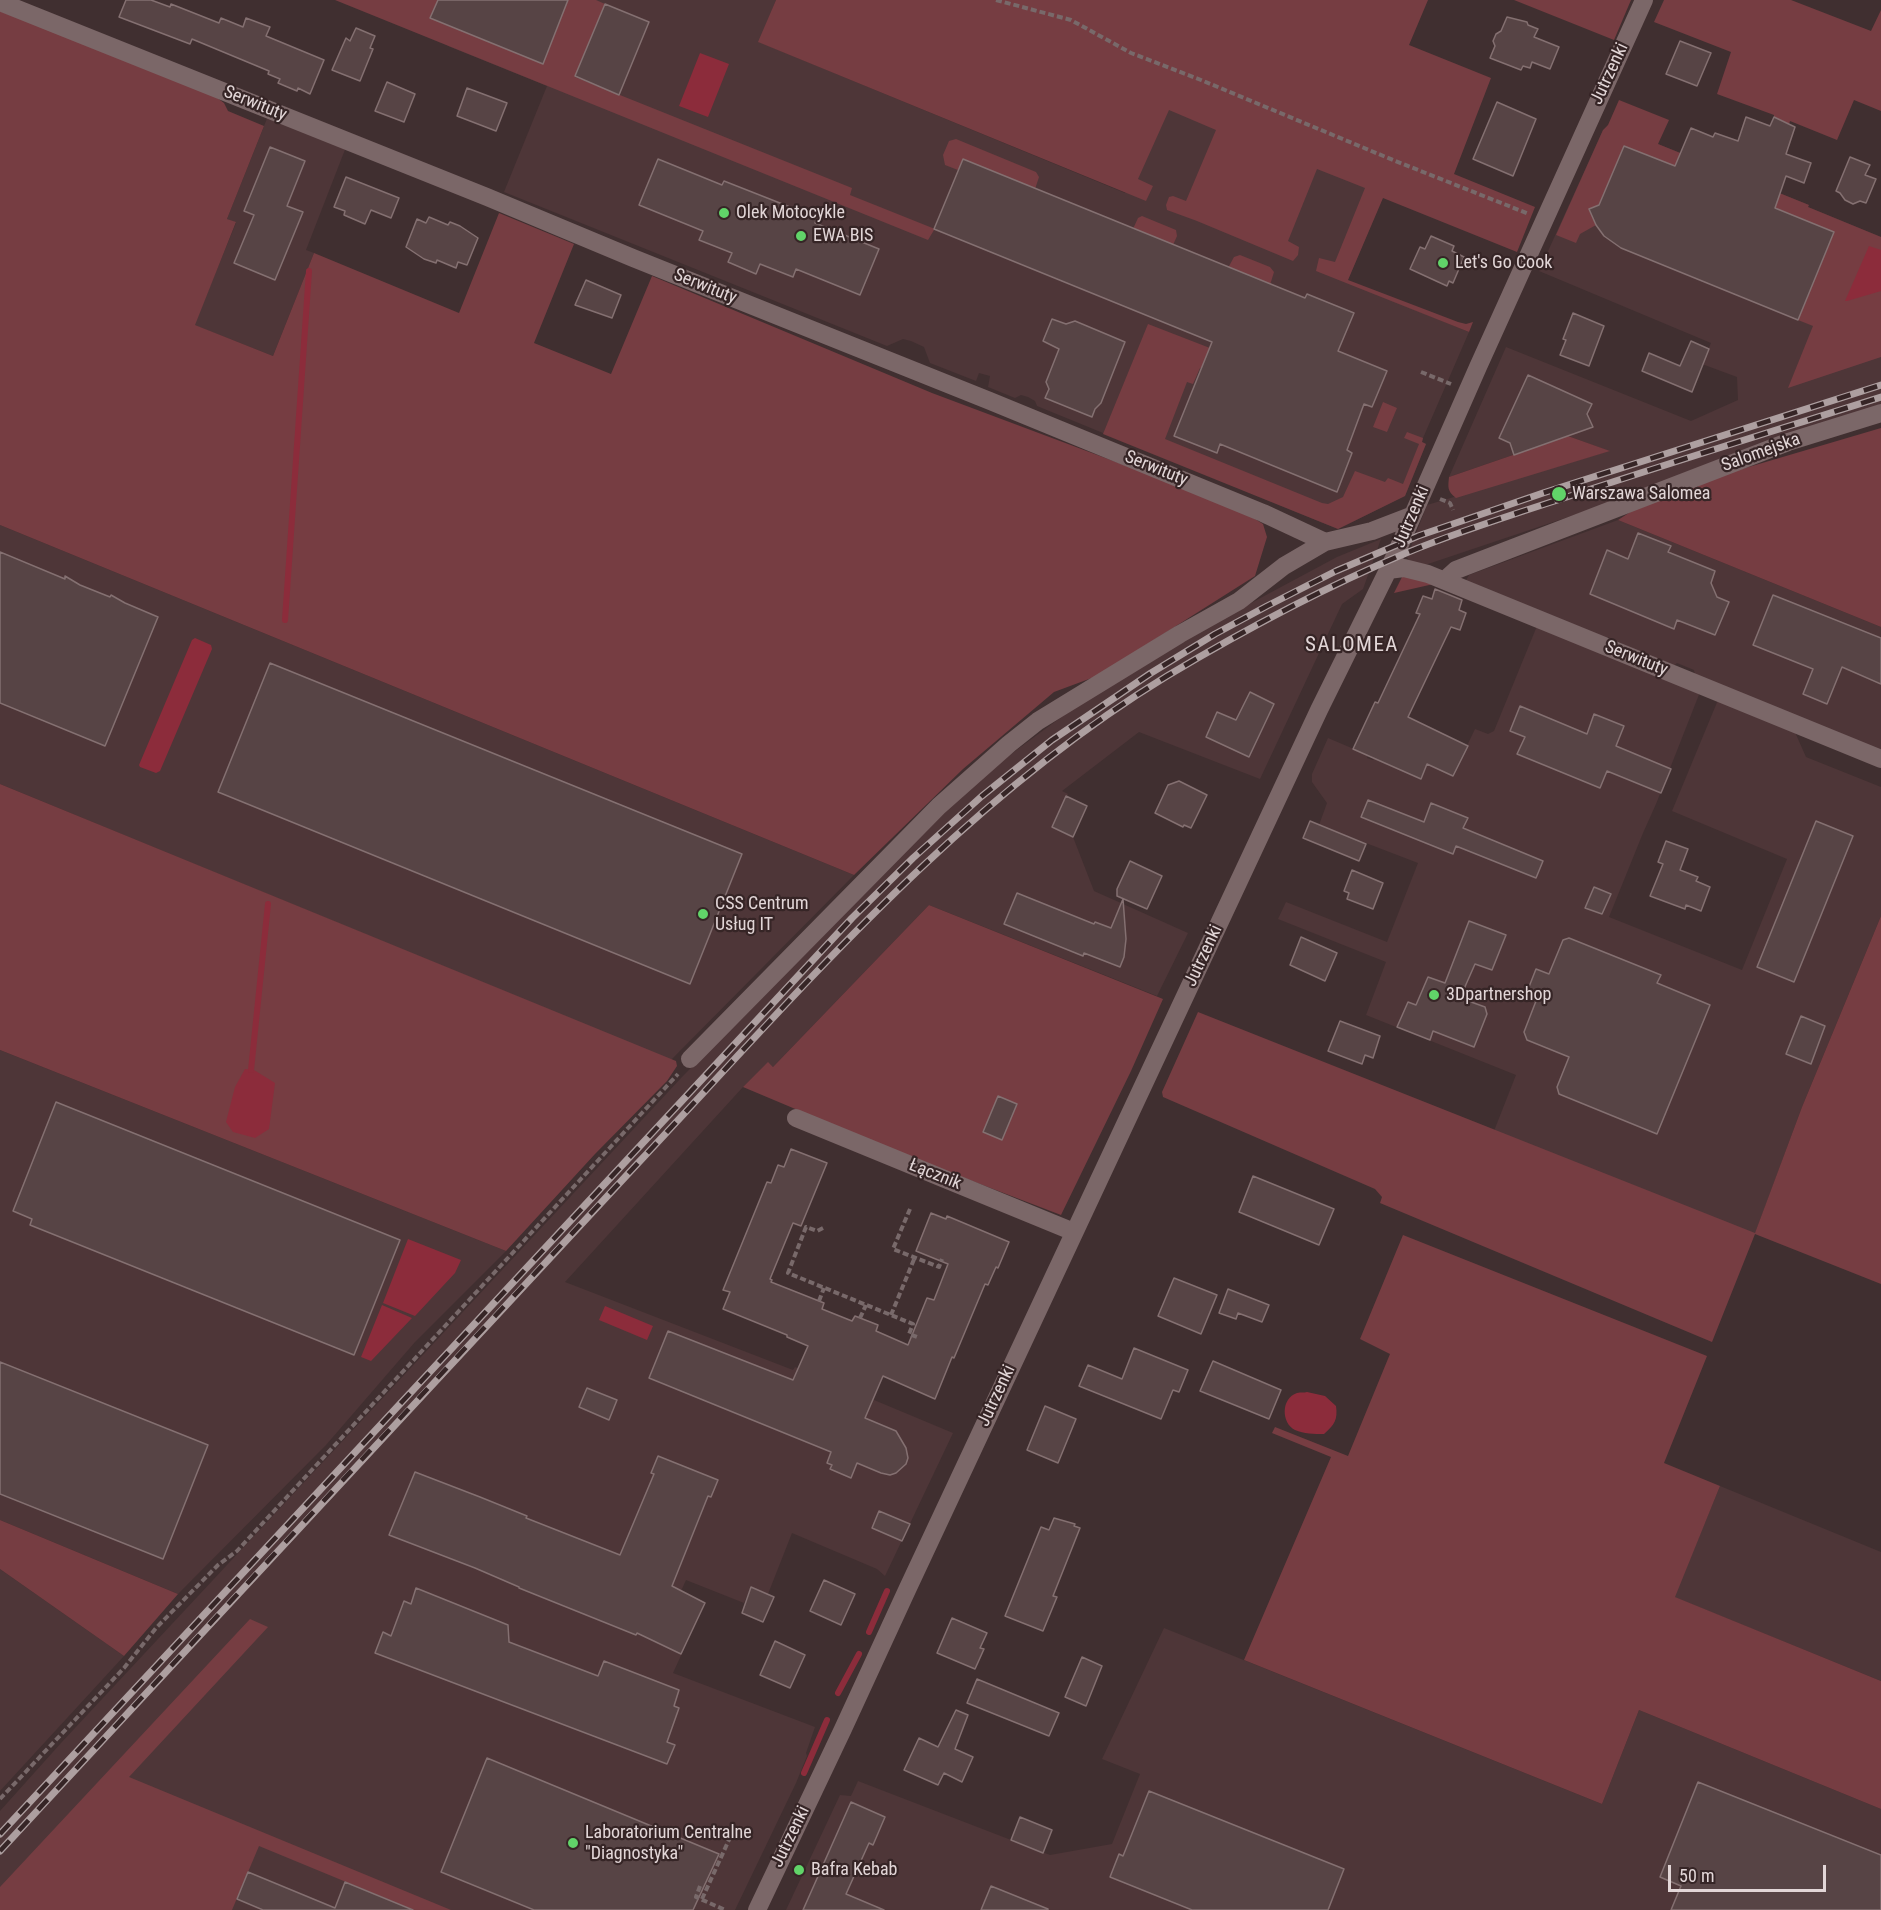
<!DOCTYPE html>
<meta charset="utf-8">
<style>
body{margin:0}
#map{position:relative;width:1881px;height:1910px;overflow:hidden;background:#402f30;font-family:"Roboto Condensed",sans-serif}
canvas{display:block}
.scale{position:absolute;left:1668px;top:1865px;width:158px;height:27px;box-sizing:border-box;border:3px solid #e2d6d7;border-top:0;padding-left:8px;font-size:18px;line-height:21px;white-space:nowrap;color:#e2d6d7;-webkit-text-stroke:4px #362526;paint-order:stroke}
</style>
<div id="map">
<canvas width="1881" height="1910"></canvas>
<div class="scale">50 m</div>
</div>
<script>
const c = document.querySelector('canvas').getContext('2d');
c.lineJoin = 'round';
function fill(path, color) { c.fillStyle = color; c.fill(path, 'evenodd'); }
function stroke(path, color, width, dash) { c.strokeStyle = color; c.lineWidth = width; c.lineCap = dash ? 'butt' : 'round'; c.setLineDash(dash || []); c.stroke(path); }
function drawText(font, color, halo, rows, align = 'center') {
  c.font = font + ' "Roboto Condensed",sans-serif'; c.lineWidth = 4.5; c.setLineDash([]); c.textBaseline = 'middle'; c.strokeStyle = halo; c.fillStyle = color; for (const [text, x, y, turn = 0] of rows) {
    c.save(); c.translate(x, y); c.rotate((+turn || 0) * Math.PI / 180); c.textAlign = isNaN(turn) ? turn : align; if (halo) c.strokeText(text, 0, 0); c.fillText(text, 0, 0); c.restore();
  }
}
const built = new Path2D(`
 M404 0H776L759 42 1125 193 1167 92 1388 185 1347 282 1469 332 1423 438 1422 442 1426 444 1405 496 1338 529 1037 406 1035 401 1028 397 1021 395 1015 398 988 387 990 376 979 373 976 381 930 363 924 347 911 341 903 339 887 346 504 192 547 86 448 46Z
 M268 116 346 147 306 250 314 253 273 356 194 325 236 223 227 219Z
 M1603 130 1658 144 1809 205 1808 207 1881 237V406L1619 500 1425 565H1412L1407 557 1427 505 1609 451 1568 436 1449 477 1506 347 1691 421 1738 400 1737 377 1702 364 1711 343 1539 271Z
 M1618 520 1881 627V753L1695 676 1694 670 1677 663 1672 667 1608 637 1603 639 1465 582 1469 575Z
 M0 525 854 875 671 1060 0 784Z
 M1381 539 1363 589 1342 604 1260 779 1139 732 1062 791 1068 794 1052 827 1073 837 1094 891 1188 933 1157 996 929 905 773 1067 768 1063 743 1087 565 1282 793 1370 795 1367 953 1433 885 1576 877 1569 792 1533 768 1594 751 1587 744 1603 686 1580 681 1591 705 1603 673 1673 815 1727 806 1753 807 1756 796 1783 735 1910H0V1811L61 1743 682 1077 942 813 1007 757 1086 699 1212 624 1337 557Z
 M1537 626 1700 692 1656 804 1643 833 1609 917 1742 970 1787 859 1672 811 1718 700 1794 730 1806 757 1881 787V916L1802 1107 1755 1234 1494 1131 1516 1075 1366 1015 1386 962 1278 919 1286 902 1387 942 1418 863 1319 825 1327 803 1312 782V774L1328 738 1368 755 1367 758 1373 760 1374 758 1421 778 1428 764 1453 775 1475 729 1488 734 1494 731Z
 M0 1050 506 1251 415 1342 326 1445 178 1594 0 1520Z
 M1720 1486 1881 1552V1681L1674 1597Z
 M0 1569 124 1656 0 1791Z
 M1164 1628 1602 1804 1639 1710 1881 1809V1910H786L840 1795 851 1796 858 1781 1050 1855 1112 1844 1140 1774 1102 1759Z`);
const green = new Path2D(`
 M335 0H438L431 18 543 64 568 0H596L605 4 575 77 852 188 850 195 935 229 934 230 928 240Z
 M776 0H1428L1409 45 1491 78 1454 174 1535 207 1517 252 1383 198 1348 280 1458 322 1466 324 1473 322 1469 332 1316 271 1319 258 1335 262 1365 188 1317 169 1288 241 1299 247 1298 255 1293 261 1197 221 1167 210 1166 205 1169 197 1173 196 1186 201 1216 130 1169 110 1138 179 1153 186 1146 201 758 42Z
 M1514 0H1631L1614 40Z
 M1664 0H1791L1871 31 1881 10V111L1854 100 1837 140 1790 121 1789 124 1774 117V115L1717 94 1731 52 1654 22Z
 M0 11 212 94 224 103 228 111 264 126 227 219 236 222 195 325 273 356 314 253 459 313 499 213 574 244 534 343 611 374 652 276 932 393 1236 507 1263 524 1267 537 1255 576 1097 676 1054 692 963 769 854 875 0 525Z
 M1619 100 1669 120 1658 144 1809 205 1808 207 1881 237V357L1788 388 1813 326 1798 320 1834 232 1624 146 1599 205 1596 225 1580 234 1576 243 1556 235 1603 130 1608 125Z
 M956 139 1036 172 1039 177 1035 189 958 170 945 165 943 155 949 141Z
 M1142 216 1176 230 1177 236 1173 245 1133 229 1138 218Z
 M1240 255 1270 267 1274 272 1270 285 1228 268 1234 257Z
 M1148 324 1228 355 1220 376 1200 368 1193 384 1187 382 1165 439 1322 503 1328 504 1343 497 1355 471 1385 482 1388 478 1403 484 1419 444 1404 438 1407 432 1423 438 1422 442 1426 444 1405 496 1338 529 1103 434Z
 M1383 402 1397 408 1387 432 1373 427Z
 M1881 428V627L1618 520 1641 505 1725 474Z
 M1568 436 1610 451 1456 498C1447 491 1448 487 1449 477Z
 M1403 575 1438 583 1394 593Z
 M0 784 676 1061 677 1066 667 1081 595 1154 506 1251 0 1050Z
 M929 905 1163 999 1131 1071 1061 1215 907 1156 743 1087 768 1062 773 1067Z
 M1881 916V1284L1755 1234 1712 1342 1380 1203 1382 1197 1375 1189 1163 1097 1162 1092 1198 1012 1755 1233 1802 1107Z
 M1403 1235 1707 1356 1664 1463 1720 1486 1675 1597 1881 1681V1809L1639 1710 1602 1804 1244 1660 1331 1457 1272 1433 1275 1427 1348 1456 1390 1354 1360 1339Z
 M0 1520 178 1594 124 1656 0 1569Z
 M250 1619 268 1627 129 1777 451 1910H414L259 1846 232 1910H0V1887Z`);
const water = new Path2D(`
 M700 53 729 64 708 117 679 106Z
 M1869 246 1881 250V291L1847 301H1845Z
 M195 638 211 645 212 649 160 771 156 773 140 767 139 765 192 640Z
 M245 1069 254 1070 275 1083 269 1129 255 1138 233 1132 226 1122 235 1087Z
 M408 1239 461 1260 455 1273 415 1316 383 1303Z
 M382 1305 412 1318 371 1361 361 1357Z
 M605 1306 653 1326 647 1340 599 1320Z
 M1307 1392 1325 1396 1336 1406C1338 1420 1334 1425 1324 1434 1314 1434 1304 1434 1295 1430 1281 1423 1281 1398 1297 1393 1301 1392 1304 1393 1307 1392Z`);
const stream = new Path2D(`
 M285 620 309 271
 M251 1070 268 904
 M869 1632 887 1591
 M838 1693 859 1654
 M804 1773 827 1720`);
const building = new Path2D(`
 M126 0H151L170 7 171 4 219 23 221 18 243 27 246 18 270 27 266 36 324 60 310 94 298 88 297 91 278 83 280 79 268 74 269 71 192 39 190 44 119 17Z
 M438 0H568L543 64 430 18Z
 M605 4 649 22 619 95 575 76Z
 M1507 17 1527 22 1528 25 1538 29 1534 37 1559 47 1550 69 1532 62 1530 68 1523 66 1521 70 1490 58 1495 46 1493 41 1496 34 1501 31Z
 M356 28 375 36 370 48 373 49 360 81 332 70 346 38 350 41Z
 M1680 41 1711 53 1697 86 1666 74Z
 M387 82 415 94 404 122 375 111Z
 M467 88 507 103 496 131 457 116Z
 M1497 102 1536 119 1513 176 1473 159Z
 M1746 117 1770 126 1774 117 1795 127 1786 154 1811 163 1804 183 1786 176 1775 208 1834 232 1798 320 1621 248 1604 236 1596 225 1589 209 1599 205 1624 146 1675 166 1691 128 1713 137 1715 133 1738 141Z
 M270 147 305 161 287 206 303 212 275 280 234 263 254 215 244 211Z
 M1850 157 1870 165 1865 175 1876 179 1866 203 1860 201 1853 204 1845 200 1840 193 1836 191Z
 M658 159 722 185 724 181 785 205 817 218 815 223 879 249 860 295 796 269 793 277 760 264 756 274 728 262 732 253 699 240 703 231 639 205Z
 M963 159 1305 298 1307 294 1354 313 1338 351 1387 371 1372 407 1364 404 1347 450 1352 453 1337 492 1220 444 1217 453 1174 436 1212 342 934 229Z
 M346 177 399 198 391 218 371 210 365 224 344 215 345 211 334 207Z
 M429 217 448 225 450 222 460 226 478 238 467 265 458 262 456 268 437 260 436 263 424 259 406 247 417 219 426 223Z
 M1431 236 1454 246 1452 251 1464 257 1453 283 1449 281 1447 286 1410 269 1420 247 1425 249Z
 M586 280 621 295 612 318 575 305Z
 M1573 313 1604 326 1589 366 1560 355 1566 340 1563 339Z
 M1052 319 1066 324 1075 321 1125 342 1101 403 1095 409 1092 417 1045 398 1049 389 1046 382 1059 349 1043 341Z
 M1691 341 1709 349 1692 392 1642 371 1649 353 1680 366Z
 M1528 375 1592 404 1587 414 1593 427 1514 455 1510 443 1499 438Z
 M1638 533 1671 546 1668 552 1715 571 1711 583 1717 597 1729 602 1715 635 1677 620 1674 629 1590 594 1607 550 1628 559Z
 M0 552 65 579V576L80 585 110 597 111 595 125 603 158 617 105 746 0 703Z
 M1435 589 1462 600 1459 610 1466 613 1460 630 1451 627 1408 717 1468 746 1453 776 1427 764 1421 779 1353 749 1375 702 1378 703 1420 614 1416 613 1423 596 1432 599Z
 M1773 595 1881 638V684L1842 667 1827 704 1803 694 1813 669 1753 645Z
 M270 663 742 854 690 984 218 792Z
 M1250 692 1274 704 1249 757 1206 737 1217 712 1236 720Z
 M1520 706 1587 734 1594 714 1624 726 1616 746 1671 769 1661 793 1607 771 1600 788 1517 754 1525 737 1510 731Z
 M1179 781 1207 795 1191 828 1184 825 1183 827 1155 813 1168 785Z
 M1066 796 1087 806 1073 837 1052 827Z
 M1368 800 1424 822 1431 803 1468 818 1463 828 1543 861 1536 878 1456 846 1453 854 1361 817Z
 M1310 821 1366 844 1359 861 1303 838Z
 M1816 821 1853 836 1794 982 1757 967Z
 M1666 841 1688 849 1680 870 1698 877 1696 881 1710 887 1701 911 1686 905 1685 909 1650 896 1663 864 1658 862Z
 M1130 861 1162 876 1147 909 1117 896V889Z
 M1352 870 1383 883 1373 909 1347 899 1349 893 1344 891Z
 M1594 887 1611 894 1602 914 1585 908Z
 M1017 893 1094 924 1095 922 1111 928 1123 899 1126 939 1124 957 1120 967 1084 953 1083 956 1004 924Z
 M1469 921 1506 935 1492 970 1475 964 1460 998 1485 1007 1487 1014 1474 1047 1433 1031 1430 1040 1397 1027 1408 1002 1416 1005 1428 977 1445 983Z
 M1301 937 1337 953 1325 981 1290 965Z
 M1569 938 1661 975 1657 983 1710 1005 1657 1134 1559 1094 1557 1087 1569 1057 1527 1040 1524 1032 1536 1001 1525 997 1536 969 1549 974 1563 940Z
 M1801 1016 1825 1026 1811 1064 1786 1054Z
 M1340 1021 1380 1036 1373 1058 1365 1055 1362 1064 1328 1051Z
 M998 1096 1017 1104 1002 1140 983 1132Z
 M56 1102 400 1240 354 1355 30 1225 32 1219 13 1211Z
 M791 1149 827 1163 801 1226 793 1223 770 1279 772 1280 771 1282 824 1303 822 1309 852 1321 855 1316 878 1325 876 1331 908 1345 927 1298 934 1300 948 1264 916 1251 931 1213 946 1219 947 1216 1009 1242 998 1268 996 1267 988 1285 985 1284 954 1358 952 1357 935 1399 883 1376 865 1418 896 1431 906 1448 908 1458 906 1464 896 1473 890 1475 881 1473 857 1463 851 1478 830 1469 832 1465 827 1463 831 1452 649 1378 668 1331 793 1380 808 1346 787 1337V1335L723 1309 730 1292 723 1290 767 1182 771 1183 778 1165 784 1167Z
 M1253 1176 1334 1209 1319 1245 1239 1212Z
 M1174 1278 1217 1295 1201 1334 1158 1316Z
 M1228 1289 1269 1305 1262 1322 1238 1313 1236 1319 1219 1313Z
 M1134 1348 1188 1370 1179 1392 1173 1390 1161 1419 1079 1386 1088 1365 1122 1379Z
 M1213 1361 1281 1390 1269 1419 1200 1391Z
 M0 1362 208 1445 163 1559 0 1494Z
 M587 1388 617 1400 609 1420 579 1407Z
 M1045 1406 1076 1419 1058 1463 1027 1450Z
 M658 1456 718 1480 711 1497 708 1496 672 1586 705 1603 681 1654 637 1633 636 1635 519 1588V1587L475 1568 389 1535 415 1472 480 1497 527 1516 526 1518 620 1555 654 1474 651 1473Z
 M879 1511 910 1524 902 1541 872 1528Z
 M1054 1518 1075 1524 1074 1526 1080 1528 1053 1596 1057 1597 1043 1631 1005 1616 1041 1527 1049 1530Z
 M824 1580 855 1594 841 1625 810 1611Z
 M751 1587 774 1597 763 1622 742 1613Z
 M416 1588 508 1625 509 1642 598 1676 604 1661 679 1690 674 1706 679 1708 667 1742 675 1745 667 1764 375 1653 383 1632 391 1636 404 1601 411 1604Z
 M952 1618 987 1633 980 1648 984 1649 975 1669 937 1653Z
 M775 1641 805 1655 790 1688 760 1675Z
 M1082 1657 1102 1666 1086 1706 1065 1697Z
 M977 1679 1059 1713 1049 1736 967 1703Z
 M956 1710 968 1715 955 1749 973 1757 962 1782 944 1773 938 1785 904 1770 919 1738 938 1747Z
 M487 1758 719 1854 693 1910H534L441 1872Z
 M1698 1782 1881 1855V1910H1671L1681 1886 1660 1877Z
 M1149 1791 1344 1869 1328 1910H1192L1110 1877 1119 1854 1123 1856Z
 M851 1802 885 1817 873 1845 869 1843 846 1894 884 1910H803Z
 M1020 1817 1052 1830 1043 1853 1011 1840Z
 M248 1872 335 1908 345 1882 413 1910H263L237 1899Z
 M991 1886 1048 1909V1910H981Z`);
const path = new Path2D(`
 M996 0 1071 20 1131 53 1201 80 1393 160 1529 214
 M1421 372 1451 384
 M1440 499 1450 503 1453 510
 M910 1209 893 1249 939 1267 942 1259
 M823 1228 817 1231 806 1227 788 1273 913 1324 909 1334 917 1337
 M819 1301 824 1288
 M891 1315 915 1257
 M860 1318 866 1305
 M0 1799 124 1668 156 1628 218 1565 237 1551 678 1074
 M700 1886 696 1897 725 1910
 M702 1899 733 1831`);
const minor = new Path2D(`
 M0 2 487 197 633 258 990 401 1263 513 1325 542 1372 531 1411 516
 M1388 570 1404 568 1428 574 1881 759
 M1445 580 1456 570 1788 442 1881 413
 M690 1059 939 806 1009 744 1038 721 1180 634 1239 601 1284 566 1325 542
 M796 1118 1074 1232
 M757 1910 843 1729 907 1590 1319 710 1394 558 1478 367 1644 0`);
const rail = new Path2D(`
 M0 1834 852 918 913 858 982 796 1052 740 1151 673 1215 634 1267 606 1336 571 1418 536 1543 493 1881 385
 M0 1851C213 1621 425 1390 639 1162 803 987 960 802 1167 676 1244 630 1323 588 1406 553 1462 530 1521 512 1579 493 1679 460 1780 429 1881 397`);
const markers = [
 [724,213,6,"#61d469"],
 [801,236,6,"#61d469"],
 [1443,263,6,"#61d469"],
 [1559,494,8,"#61d469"],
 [703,914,6,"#61d469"],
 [1434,995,6,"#61d469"],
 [573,1843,6,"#61d469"],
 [799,1870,6,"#61d469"]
];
const streetNames = [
 ["Jutrzenki",1610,74,-65],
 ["Serwituty",255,104,22],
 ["Serwituty",705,287,22],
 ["Salomejska",1761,453,-20],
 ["Serwituty",1156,469,22],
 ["Jutrzenki",1412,517,-67],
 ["Serwituty",1636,659,22],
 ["Jutrzenki",1204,956,-65],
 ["Łącznik",935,1175,22],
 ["Jutrzenki",997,1396,-65],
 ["Jutrzenki",791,1837,-64]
];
const poiNames = [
 ["Olek Motocykle",736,213],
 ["EWA BIS",813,236],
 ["Let's Go Cook",1455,263],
 ["Warszawa Salomea",1572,494],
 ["CSS Centrum",715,904],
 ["Usług IT",715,925],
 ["3Dpartnershop",1446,995],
 ["Laboratorium Centralne",585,1833],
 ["\"Diagnostyka\"",585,1854],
 ["Bafra Kebab",811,1870]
];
const quarterNames = [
 ["SALOMEA",1352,646]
];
fill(built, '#4e3638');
fill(green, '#763d42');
fill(water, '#8c2c3b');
stroke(stream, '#8c2c3b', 6);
fill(building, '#574445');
stroke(building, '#847071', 1.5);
stroke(path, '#78696a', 4, [6, 3]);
stroke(minor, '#7b6768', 18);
stroke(rail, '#ad9fa0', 7);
stroke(rail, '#362526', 4.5, [14]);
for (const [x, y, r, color] of markers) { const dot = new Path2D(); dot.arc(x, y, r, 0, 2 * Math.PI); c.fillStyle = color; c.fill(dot); stroke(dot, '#362526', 2); }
drawText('18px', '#e2d6d7', '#362526', streetNames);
drawText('18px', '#e2d6d7', '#362526', poiNames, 'left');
c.letterSpacing = '1.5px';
drawText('21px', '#e2d6d7', '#362526', quarterNames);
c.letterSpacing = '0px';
</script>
